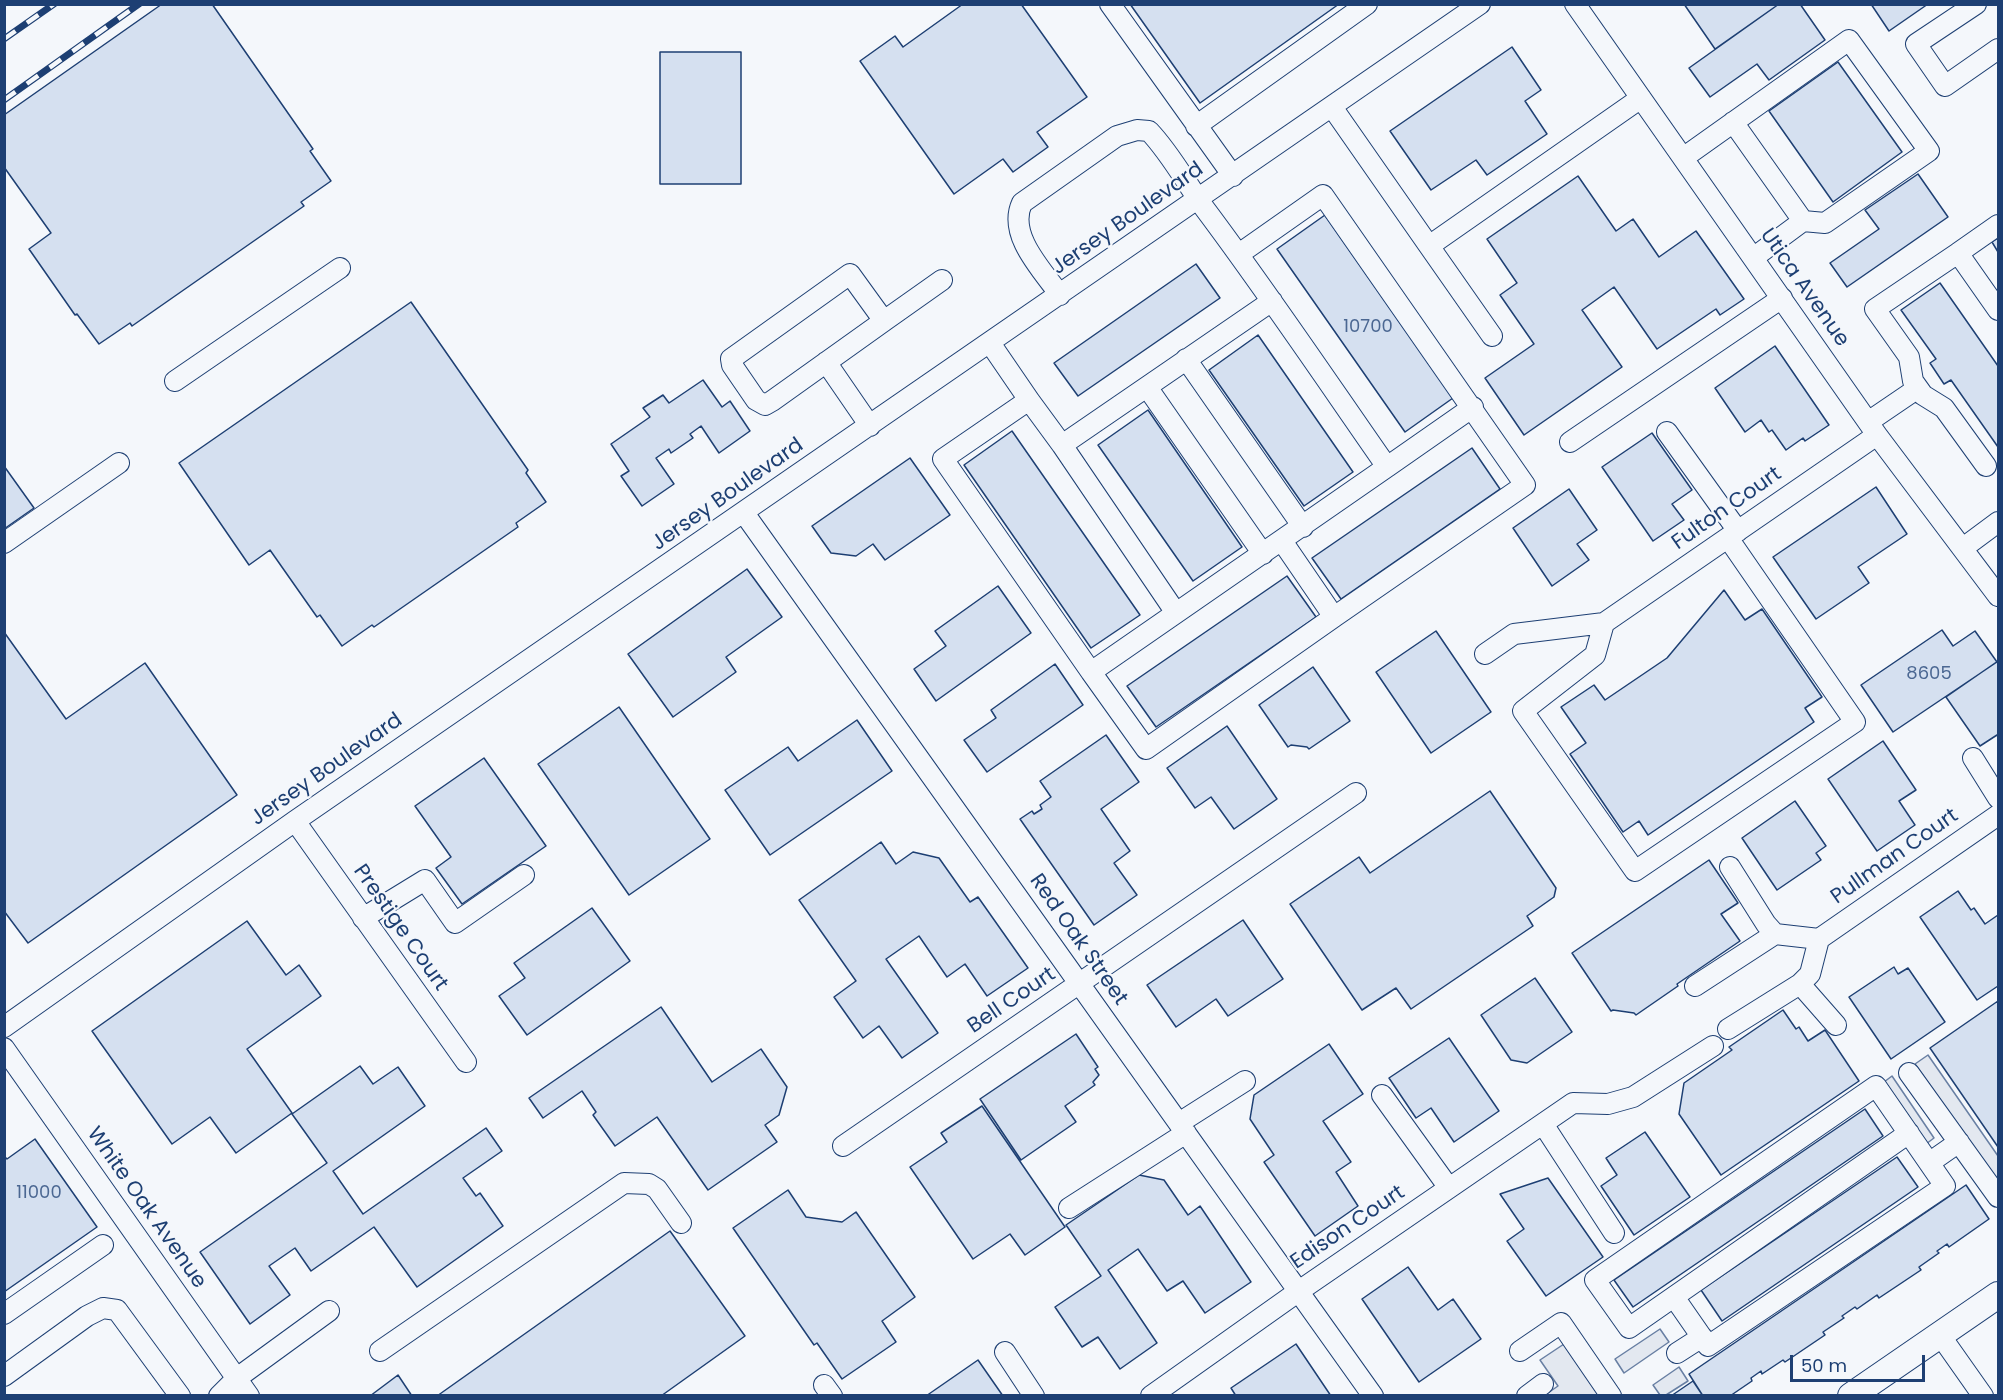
<!DOCTYPE html>
<style>
body{margin:0}
#map{position:relative;width:2003px;height:1400px;overflow:hidden;background:#f4f7fb;font-family:Poppins,sans-serif}
canvas{display:block}
.frame{position:absolute;inset:0;border:6px solid #1d3f73;pointer-events:none}
.scale{position:absolute;left:1790px;top:1355px;width:135px;height:27px;box-sizing:border-box;border:3px solid #1d3f73;border-top:0;padding-left:8px;font-size:18px;line-height:21px;white-space:nowrap;color:#1d3f73;-webkit-text-stroke:4px #f4f7fb;paint-order:stroke}
</style>
<div id="map">
<canvas width="2003" height="1400"></canvas>
<div class="frame"></div>
<div class="scale">50 m</div>
</div>
<script>
const c = document.querySelector('canvas').getContext('2d');
c.lineJoin = 'round';
function fill(path, color) { c.fillStyle = color; c.fill(path, 'evenodd'); }
function stroke(path, color, width, dash) { c.strokeStyle = color; c.lineWidth = width; c.lineCap = dash ? 'butt' : 'round'; c.setLineDash(dash || []); c.stroke(path); }
function drawText(font, color, halo, rows, align = 'center') {
  c.font = font + ' Poppins,sans-serif'; c.lineWidth = 4.5; c.setLineDash([]); c.textBaseline = 'middle'; c.strokeStyle = halo; c.fillStyle = color; for (const [text, x, y, turn = 0] of rows) {
    c.save(); c.translate(x, y); c.rotate((+turn || 0) * Math.PI / 180); c.textAlign = isNaN(turn) ? turn : align; if (halo) c.strokeText(text, 0, 0); c.fillText(text, 0, 0); c.restore();
  }
}
const parking = new Path2D(`
 M1928 1055 1998 1156V1183L1915 1064Z
 M1892 1076 1934 1138 1926 1144 1884 1082Z
 M1660 1329 1669 1342 1624 1373 1615 1359Z
 M1567 1342 1604 1395H1545L1558 1386 1540 1360Z
 M1679 1367 1688 1381 1666 1395H1660L1653 1385Z`);
const building = new Path2D(`
 M162 4H212L313 149 310 151 331 181 301 202 304 206 132 326 130 323 99 344 77 314 75 315 29 249 51 233 4 167V115Z
 M963 4H1021L1087 97 1037 132 1048 147 1013 172 1003 159 954 194 860 61 895 36 903 47Z
 M1130 4H1339L1200 103Z
 M1684 4H1779L1715 49Z
 M1779 4H1800L1825 40 1769 80 1757 64 1710 97 1689 68Z
 M1871 4H1928L1889 31Z
 M1512 47 1541 90 1525 101 1547 134 1487 175 1476 160 1431 190 1390 131Z
 M660 52H741V184H660Z
 M1838 62 1902 152 1833 202 1769 111Z
 M1918 174 1948 217 1847 287 1830 263 1879 229 1865 210Z
 M1578 176 1616 231 1633 219 1659 257 1696 231 1744 299 1720 315 1716 309 1657 349 1614 287 1582 310 1622 367 1524 435 1485 378 1534 344 1500 295 1517 283 1487 239Z
 M1325 215 1453 398 1405 432 1277 249Z
 M1998 238V252L1992 242Z
 M1196 264 1220 298 1078 396 1054 363Z
 M1940 283 1998 366V447L1951 380 1944 384 1930 363 1936 359 1901 310Z
 M411 302 528 470 526 473 546 502 516 523 518 527 374 627 372 625 342 646 320 615 317 617 270 550 249 565 179 463Z
 M1258 335 1353 472 1304 506 1209 370Z
 M1775 346 1829 425 1805 441 1803 438 1786 450 1772 430 1769 432 1761 420 1745 432 1715 388Z
 M703 380 722 407 730 401 750 431 719 453 701 426 690 434 693 438 671 453 669 449 656 458 674 484 642 506 621 476 629 471 611 444 650 417 643 408 663 395 669 403Z
 M1148 410 1242 547 1193 581 1098 445Z
 M1012 431 1140 615 1091 648 964 465Z
 M1652 433 1692 490 1672 504 1684 520 1653 541 1602 467Z
 M1472 448 1500 489 1341 599 1312 558Z
 M910 458 950 515 885 560 873 544 856 556 831 553 812 526Z
 M4 466 34 508 4 529Z
 M1876 487 1907 534 1858 567 1869 583 1816 619 1773 557Z
 M1569 489 1597 530 1577 544 1589 560 1552 586 1513 528Z
 M747 569 782 617 726 657 736 672 673 717 628 654Z
 M1287 576 1316 617 1156 727 1127 686Z
 M998 586 1031 633 936 701 914 669 946 646 935 631Z
 M1724 590 1745 620 1762 609 1822 697 1805 708 1814 722 1648 835 1639 821 1623 832 1570 754 1586 743 1561 707 1594 685 1605 700 1667 658Z
 M1942 630 1953 646 1975 631 1997 662 1893 732 1861 685Z
 M1436 631 1491 712 1431 753 1376 672Z
 M4 632 66 719 145 663 237 795 28 943 4 911Z
 M1998 661V737L1997 735 1980 746 1946 697Z
 M1055 664 1083 705 987 772 964 740 996 718 991 710Z
 M1313 667 1350 721 1309 749 1307 747 1291 745 1288 747 1259 705Z
 M619 707 710 839 629 895 538 764Z
 M857 720 892 771 770 855 725 790 788 747 798 761Z
 M1227 726 1277 799 1234 829 1211 797 1195 808 1167 768Z
 M1106 735 1139 782 1101 809 1130 851 1114 863 1137 895 1094 925 1020 819 1032 811 1034 814 1042 809 1040 805 1051 797 1040 781Z
 M1883 741 1916 790 1899 801 1915 825 1877 851 1828 779Z
 M484 758 546 846 462 904 436 868 451 857 415 806Z
 M1490 791 1556 888 1554 897 1527 916 1533 926 1411 1009 1396 988 1362 1010 1290 904 1359 857 1370 873Z
 M1795 801 1826 846 1816 853 1821 860 1777 890 1742 838Z
 M881 842 896 864 913 852 939 858 970 902 978 897 1028 968 987 996 965 964 947 977 919 936 886 959 938 1033 902 1058 879 1026 863 1038 834 997 856 981 799 900Z
 M1709 860 1738 903 1721 914 1740 941 1677 984 1678 986 1636 1015 1634 1013 1613 1010 1611 1011 1572 953Z
 M1958 891 1971 910 1974 908 1985 924 1998 915V986L1977 1000 1920 917Z
 M592 908 630 961 527 1035 499 996 525 978 514 963Z
 M1243 920 1283 979 1228 1016 1216 999 1176 1027 1147 985Z
 M247 921 286 975 299 965 321 996 247 1049 292 1113 236 1153 210 1117 172 1144 92 1031Z
 M1894 967 1898 974 1908 968 1945 1022 1891 1059 1849 997Z
 M1535 978 1572 1032 1527 1063 1511 1060 1481 1015Z
 M1998 1001V1147L1930 1048Z
 M661 1007 712 1082 761 1049 787 1087 779 1115 765 1125 777 1142 708 1190 657 1117 615 1146 593 1115 596 1112 582 1091 543 1118 529 1098Z
 M1783 1010 1796 1029 1799 1027 1808 1041 1825 1030 1859 1081 1721 1175 1679 1114 1684 1083 1732 1050 1729 1047Z
 M1076 1034 1098 1067 1095 1069 1099 1075 1093 1082 1095 1085 1065 1106 1076 1122 1021 1160 980 1099Z
 M1449 1038 1499 1111 1454 1142 1431 1108 1416 1118 1389 1078Z
 M1329 1044 1363 1094 1323 1121 1351 1162 1336 1172 1358 1206 1315 1236 1264 1162 1274 1155 1250 1119 1254 1095Z
 M360 1066 373 1084 398 1067 425 1106 333 1171 363 1214 486 1128 502 1151 463 1178 476 1196 480 1193 503 1226 417 1287 374 1227 311 1271 295 1248 269 1266 290 1295 250 1324 200 1252 327 1163 292 1114Z
 M982 1106 1065 1227 1025 1255 1010 1234 973 1259 910 1167 947 1142 941 1133Z
 M1865 1109 1883 1136 1633 1307 1614 1280Z
 M1645 1132 1690 1197 1634 1235 1601 1186 1617 1175 1606 1158Z
 M35 1139 97 1227 4 1292V1156L7 1159Z
 M1897 1157 1918 1187 1722 1321 1701 1290Z
 M1139 1175 1164 1180 1188 1215 1200 1206 1251 1282 1205 1313 1183 1281 1167 1291 1138 1249 1108 1270 1157 1343 1120 1369 1098 1337 1082 1347 1055 1307 1101 1276 1066 1225Z
 M1548 1178 1603 1257 1546 1296 1507 1241 1524 1229 1500 1194Z
 M1966 1185 1989 1219 1949 1247 1947 1244 1937 1251 1939 1253 1919 1267 1921 1270 1879 1298 1877 1295 1857 1309 1855 1307 1842 1316 1844 1318 1823 1332 1825 1335 1785 1362 1783 1360 1762 1374 1761 1371 1751 1378 1752 1381 1730 1396H1703L1689 1374Z
 M788 1190 806 1217 842 1222 856 1212 915 1297 882 1321 896 1342 842 1379 817 1343 814 1345 733 1228Z
 M670 1231 745 1336 661 1396H437Z
 M1408 1267 1438 1310 1453 1299 1481 1339 1419 1382 1362 1299Z
 M1296 1344 1331 1396H1236L1231 1388Z
 M978 1360 1003 1396H926Z
 M398 1375 412 1396H370Z
 M1693 1381 1703 1396H1671Z`);
const minor = new Path2D(`
 M1110 4 1233 176
 M1575 4 1877 435 1998 596
 M1976 4 1916 44 1945 86 1998 49
 M1332 107 1429 246 1641 98
 M1733 122 1803 221
 M1196 126 1367 4
 M1683 158 1849 40 1929 151 1825 223 1803 221 1753 258
 M1998 225 1958 253 1998 310
 M1429 246 1492 336
 M1958 253 1875 309 1909 357 1913 381 1923 395 1944 408 1986 466
 M1239 254 1323 195 1525 485 1334 617 1282 541
 M850 274 884 321 772 401 765 405 756 400 732 365 731 359Z
 M884 321 942 280
 M990 343 1029 400 943 459 1091 672 1387 467C1327 381 1268 293 1205 209 1186 183 1171 154 1149 131L1137 130 1117 136 1022 203C1007 235 1043 271 1060 295
 M1186 359 1303 527
 M826 362 870 426
 M175 381 340 268
 M1147 387 1263 554
 M1029 400 1062 445 1272 301
 M1868 422 1918 388
 M1667 432 1738 531
 M1570 442 1782 298
 M1062 445 1176 613
 M1387 467 1473 407
 M744 513 1373 1396
 M4 543 119 463
 M1963 548 1998 522
 M1604 623 1595 655 1523 711 1635 871 1855 722 1728 538
 M1485 654 1514 634 1604 623 1877 435
 M1091 672 1146 749 1334 617
 M1973 758 1998 798
 M295 821 466 1062
 M1730 867 1766 924 1775 934 1819 939
 M363 918 425 880 455 923 524 875
 M1819 939 1998 815
 M1800 984 1836 1025
 M1695 986 1775 934
 M4 1027 295 821 1480 4
 M1728 1029 1800 984 1810 974 1819 939
 M4 1048 249 1396
 M1909 1073 1998 1197
 M1382 1095 1449 1188
 M1179 1123 1245 1081
 M1543 1124 1614 1233
 M843 1146 1356 793
 M1929 1163 1959 1142
 M1069 1208 1186 1133
 M1674 1297 1708 1346 1945 1186 1876 1086 1595 1280 1629 1328 1909 1133
 M4 1314 103 1245
 M1940 1335 1983 1396
 M380 1351 624 1183 649 1184 657 1189 681 1223
 M1520 1351 1561 1323 1611 1396
 M1005 1352 1034 1396
 M1677 1353 1702 1337
 M4 1376 87 1316 103 1308 117 1310 180 1396
 M824 1385 832 1396
 M219 1396 237 1378 329 1311
 M1151 1396 1299 1291 1573 1103 1608 1104 1633 1097 1713 1046
 M1527 1396 1543 1384`);
const major = new Path2D(`
 M1851 1396 1998 1295`);
const rail = new Path2D(`
 M4 39 54 4
 M4 100 139 4`);
const numberNames = [
 ["10700",1368,327],
 ["8605",1929,674],
 ["11000",39,1193]
];
const streetNames = [
 ["Jersey Boulevard",1128,219,-35],
 ["Utica Avenue",1804,288,55],
 ["Jersey Boulevard",728,495,-35],
 ["Fulton Court",1727,509,-35],
 ["Jersey Boulevard",327,770,-35],
 ["Pullman Court",1895,857,-35],
 ["Prestige Court",400,928,55],
 ["Red Oak Street",1078,940,55],
 ["Bell Court",1012,1001,-34],
 ["White Oak Avenue",146,1208,55],
 ["Edison Court",1348,1228,-34]
];
fill(parking, '#e3e8f0');
stroke(parking, '#687fa3', 1.5);
fill(building, '#d5e0f0');
stroke(building, '#1d3f73', 1.5);
stroke(minor, '#1d3f73', 22);
stroke(major, '#1d3f73', 28);
stroke(minor, '#f4f7fb', 20);
stroke(major, '#f4f7fb', 26);
stroke(rail, '#1d3f73', 7);
stroke(rail, '#f4f7fb', 4.5, [14]);
drawText('18px', '#4b6792', null, numberNames);
drawText('21px', '#1d3f73', '#f4f7fb', streetNames);
</script>
